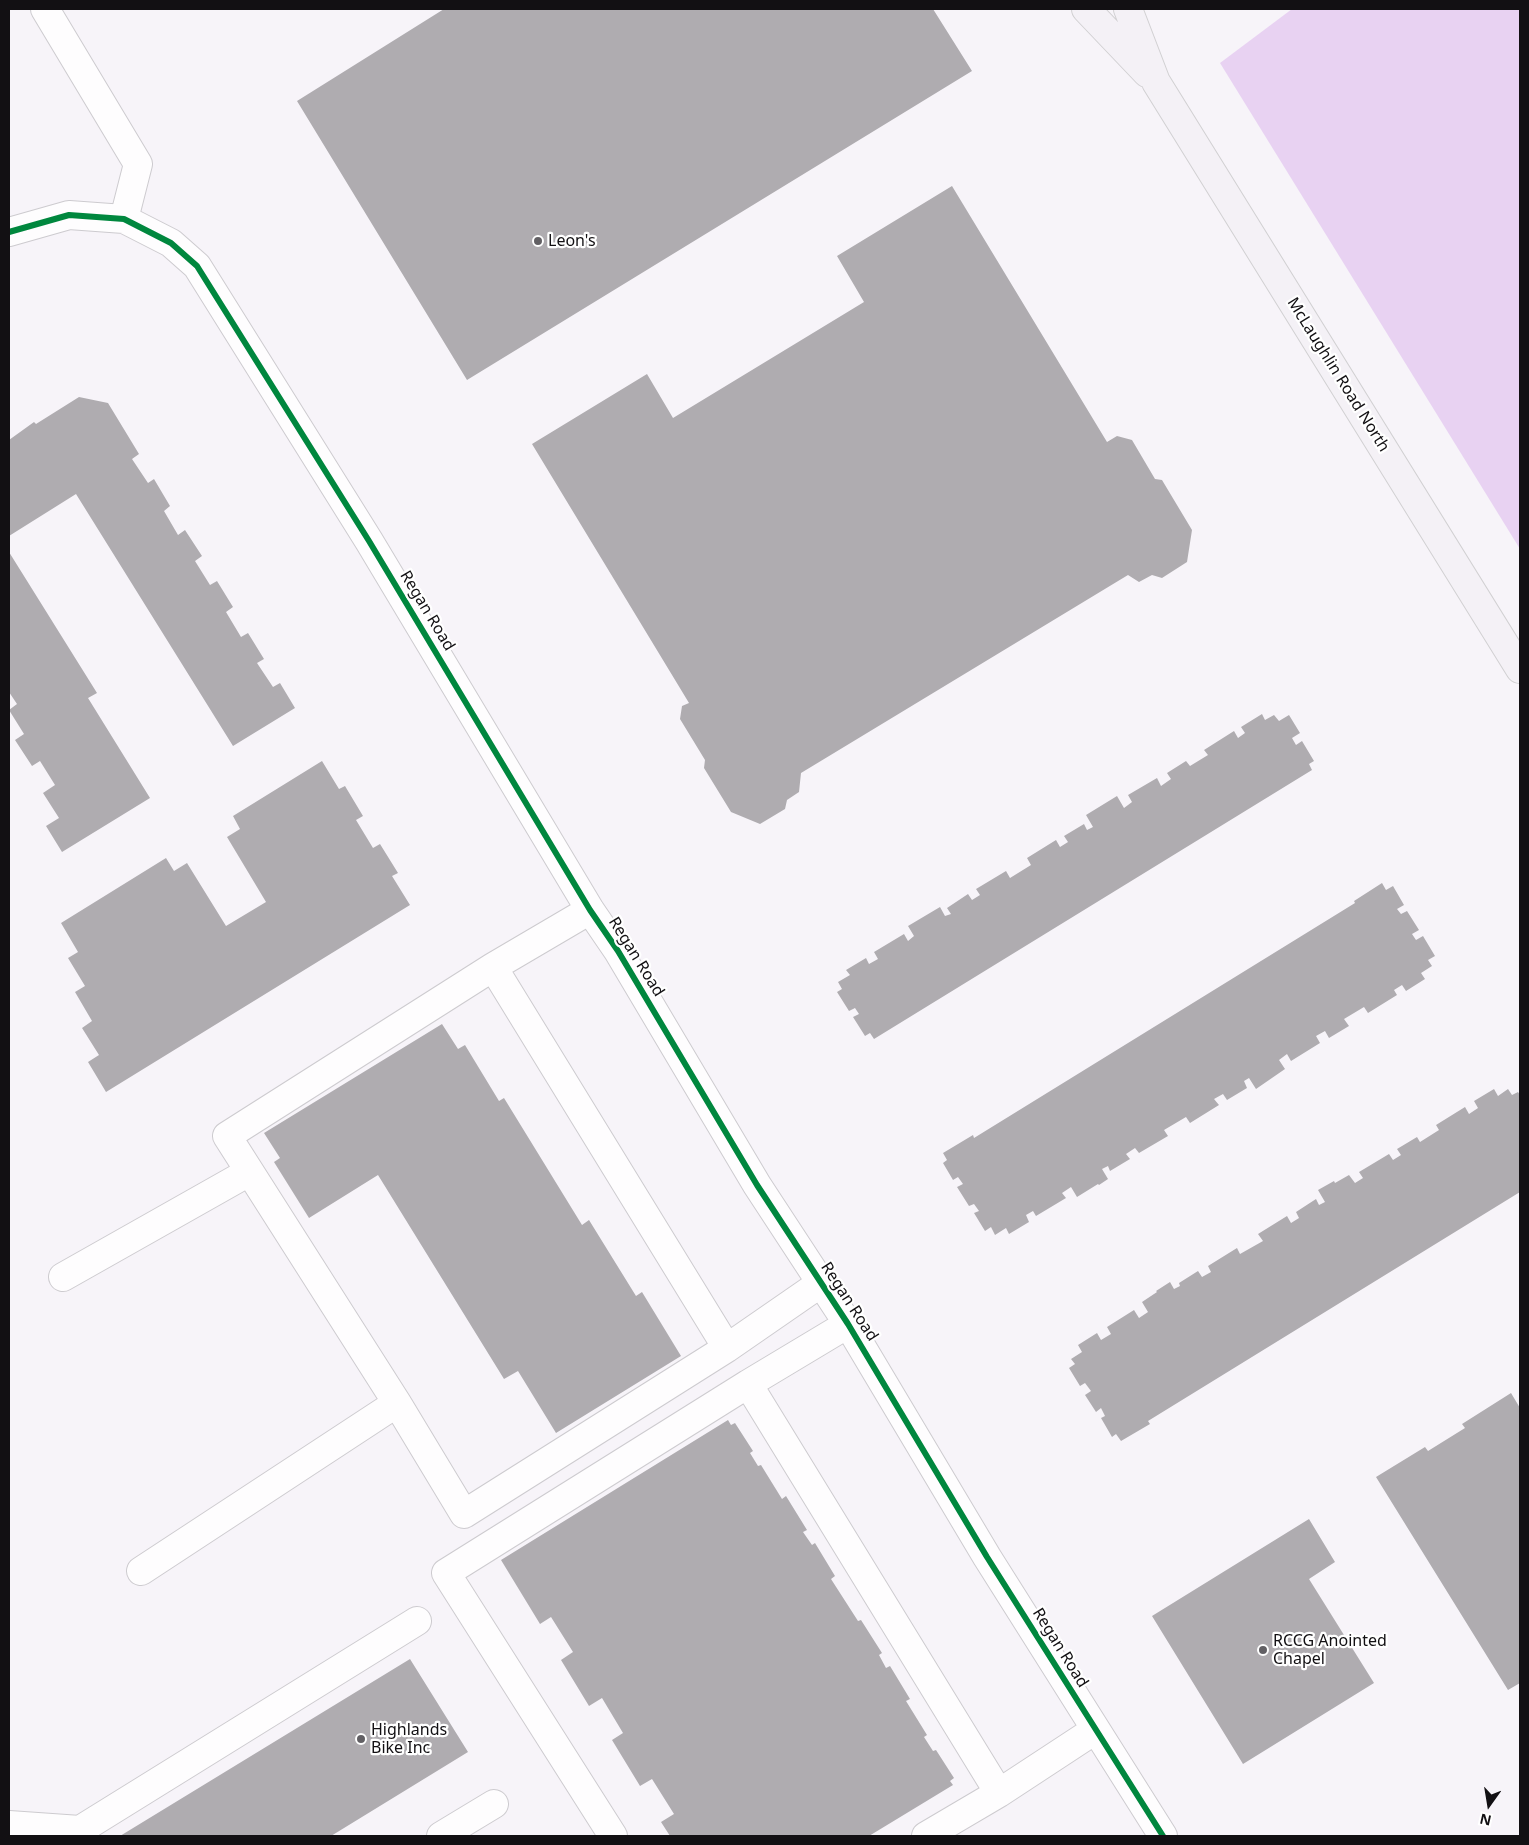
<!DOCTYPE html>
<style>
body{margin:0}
#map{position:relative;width:1529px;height:1845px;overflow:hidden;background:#f7f4f9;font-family:"Noto Sans",sans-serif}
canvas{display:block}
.frame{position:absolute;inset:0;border:10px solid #121013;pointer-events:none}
.north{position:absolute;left:1464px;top:1780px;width:50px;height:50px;-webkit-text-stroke:4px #fff;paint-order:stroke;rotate:193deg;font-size:14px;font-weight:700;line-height:20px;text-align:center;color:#121013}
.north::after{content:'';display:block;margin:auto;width:18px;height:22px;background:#121013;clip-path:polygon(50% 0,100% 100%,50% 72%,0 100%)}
</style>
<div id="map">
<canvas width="1529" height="1845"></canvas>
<div class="frame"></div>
<div class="north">N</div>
</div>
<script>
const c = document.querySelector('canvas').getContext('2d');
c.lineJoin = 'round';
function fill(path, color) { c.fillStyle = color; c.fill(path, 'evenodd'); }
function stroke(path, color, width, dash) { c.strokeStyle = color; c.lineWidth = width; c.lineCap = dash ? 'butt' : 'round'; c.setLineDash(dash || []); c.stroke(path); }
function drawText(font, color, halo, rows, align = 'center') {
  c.font = font + ' "Noto Sans",sans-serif'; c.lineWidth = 4.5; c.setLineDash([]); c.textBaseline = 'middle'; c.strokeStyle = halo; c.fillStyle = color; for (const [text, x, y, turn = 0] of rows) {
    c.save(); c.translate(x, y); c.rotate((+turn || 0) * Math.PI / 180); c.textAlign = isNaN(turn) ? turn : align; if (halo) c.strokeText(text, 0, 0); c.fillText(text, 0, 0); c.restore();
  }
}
const green = new Path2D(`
 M1292 9H1520V549L1220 63Z`);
const building = new Path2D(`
 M444 9H933L972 71 467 380 297 101Z
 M952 186 1107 442 1117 436 1132 440 1155 479 1162 480 1192 530 1187 562 1162 578 1152 575 1139 582 1128 575 801 773 799 792 787 800 785 809 760 824 731 812 704 768 705 760 680 719 682 706 689 703 532 444 647 374 673 418 864 302 837 256Z
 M79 397 108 403 139 454 132 459 148 483 154 479 170 506 164 511 178 535 185 530 202 556 195 561 210 585 217 581 233 607 226 612 241 637 248 633 264 659 257 663 273 687 280 683 295 708 233 746 76 494 9 536V440L34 422 36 424Z
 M9 552 97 693 88 698 150 798 62 852 46 826 59 818 43 793 55 785 40 761 32 766 15 740 24 734 9 710 17 704 9 692Z
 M1262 714 1265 720 1274 715 1279 721 1289 715 1300 733 1292 738 1296 745 1302 741 1314 761 1309 764 1312 770 874 1039 870 1033 865 1036 853 1017 859 1014 855 1008 849 1011 837 992 842 989 838 982 850 975 846 970 866 958 869 964 878 959 874 952 904 934 908 941 914 936 908 926 940 907 945 916 951 914 947 908 968 894 972 900 980 895 976 889 1006 871 1010 878 1031 865 1027 858 1056 840 1060 847 1068 842 1064 836 1084 824 1087 830 1093 827 1086 815 1117 796 1124 808 1132 802 1128 795 1157 778 1161 786 1171 779 1167 773 1186 761 1190 766 1208 755 1204 750 1234 731 1238 738 1245 733 1241 727Z
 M322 761 339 789 345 786 363 816 356 820 373 848 380 844 398 873 392 876 410 905 106 1092 88 1062 99 1055 82 1028 92 1021 75 992 85 986 68 958 78 952 61 923 166 858 174 871 187 863 226 926 266 902 227 837 240 829 233 816Z
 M1382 883 1386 890 1393 886 1404 905 1397 909 1401 914 1407 911 1419 930 1412 934 1416 940 1423 936 1435 956 1428 960 1432 966 1421 973 1425 979 1406 991 1402 985 1394 990 1397 995 1368 1013 1364 1007 1344 1019 1349 1026 1329 1038 1325 1031 1316 1036 1320 1043 1291 1061 1287 1054 1279 1060 1285 1069 1256 1089 1249 1078 1244 1081 1247 1088 1227 1100 1223 1094 1214 1099 1219 1105 1190 1123 1186 1117 1164 1130 1168 1136 1139 1153 1135 1148 1126 1154 1130 1159 1110 1171 1108 1166 1102 1169 1108 1179 1099 1185 1098 1184 1077 1197 1071 1187 1062 1193 1066 1198 1036 1216 1033 1211 1026 1215 1029 1222 1009 1234 1006 1228 995 1235 991 1227 985 1231 974 1213 979 1211 974 1204 969 1206 957 1187 963 1184 958 1177 953 1180 943 1163 947 1160 943 1153 973 1135 974 1138 1355 903 1354 901Z
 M442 1024 458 1049 465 1045 499 1101 504 1098 582 1225 589 1220 636 1296 642 1292 681 1356 556 1433 518 1371 504 1379 378 1175 309 1218 274 1162 280 1158 264 1133Z
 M1494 1089 1498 1096 1508 1089 1512 1095 1518 1092 1520 1095V1192L1148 1421 1150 1424 1121 1441 1116 1434 1112 1437 1101 1418 1105 1416 1101 1408 1096 1412 1085 1395 1091 1391 1085 1383 1080 1386 1069 1368 1075 1364 1071 1359 1082 1352 1078 1345 1097 1333 1101 1340 1111 1334 1107 1327 1134 1310 1139 1318 1148 1312 1142 1302 1157 1292 1156 1291 1170 1282 1174 1289 1180 1286 1179 1283 1198 1271 1202 1277 1211 1272 1208 1266 1237 1248 1240 1254 1263 1241 1258 1234 1287 1216 1291 1223 1299 1218 1296 1212 1316 1199 1319 1205 1325 1202 1318 1190 1334 1181 1335 1183 1349 1175 1355 1183 1363 1178 1359 1172 1389 1154 1393 1160 1401 1155 1397 1149 1417 1137 1420 1142 1439 1130 1436 1125 1465 1107 1469 1114 1478 1108 1474 1101Z
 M1511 1393 1520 1408V1683L1508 1690 1376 1477 1425 1447 1428 1451 1465 1428 1462 1424Z
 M728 1420 731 1425 735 1423 753 1451 750 1453 758 1466 761 1465 782 1499 786 1496 807 1530 803 1532 812 1545 815 1543 835 1576 831 1579 858 1621 861 1620 882 1653 879 1655 886 1668 890 1666 910 1699 906 1701 927 1735 924 1737 933 1751 936 1750 954 1778 950 1781 953 1785 869 1836H670L661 1822 674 1814 652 1779 640 1786 612 1740 623 1733 602 1698 589 1706 561 1660 573 1652 551 1617 540 1624 501 1560Z
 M1309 1519 1335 1562 1309 1579 1374 1683 1243 1764 1152 1616Z
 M410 1659 468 1752 331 1836H120Z`);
const minor = new Path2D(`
 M45 9 138 164 124 219
 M9 232 69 215 124 219 171 243 197 266 369 541 590 910 618 951 757 1185 848 1324 987 1557 1163 1836
 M590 910 493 967 727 1348 821 1283
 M493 967 227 1136 397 1403 464 1514 727 1348
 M63 1277 249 1172
 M848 1324 748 1384 999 1793 1095 1730
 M141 1571 397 1403
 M9 1825 80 1830 417 1621
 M441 1836 494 1804
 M613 1836 446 1573 748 1384
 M926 1836 999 1793`);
const major = new Path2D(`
 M1086 9 1147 73
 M1128 9 1156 82 1520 669`);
const cycleway = new Path2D(`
 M9 232 69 215 124 219 171 243 197 266 369 541 590 910 618 951 757 1185 848 1324 987 1557 1163 1836`);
const markers = [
 [538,241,5,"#626064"],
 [1263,1650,5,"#626064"],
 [361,1739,5,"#626064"]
];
const poiNames = [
 ["Leon's",548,241],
 ["RCCG Anointed",1273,1641],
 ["Chapel",1273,1659],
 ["Highlands",371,1730],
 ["Bike Inc",371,1748]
];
const streetNames = [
 ["McLaughlin Road North",1338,375,58],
 ["Regan Road",427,611,59],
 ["Regan Road",636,957,58],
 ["Regan Road",849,1302,57],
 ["Regan Road",1060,1648,58]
];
fill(green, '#e8d2f2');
fill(building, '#afacb0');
stroke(minor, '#cdcbcf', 30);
stroke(major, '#d1d0d2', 30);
stroke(minor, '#fefdfe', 28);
stroke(major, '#f4f1f6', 28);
stroke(cycleway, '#00873e', 6);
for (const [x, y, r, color] of markers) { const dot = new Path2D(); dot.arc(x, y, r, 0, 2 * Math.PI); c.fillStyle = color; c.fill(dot); stroke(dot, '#fff', 2); }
drawText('16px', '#121013', '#fff', poiNames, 'left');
drawText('16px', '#121013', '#fff', streetNames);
</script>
